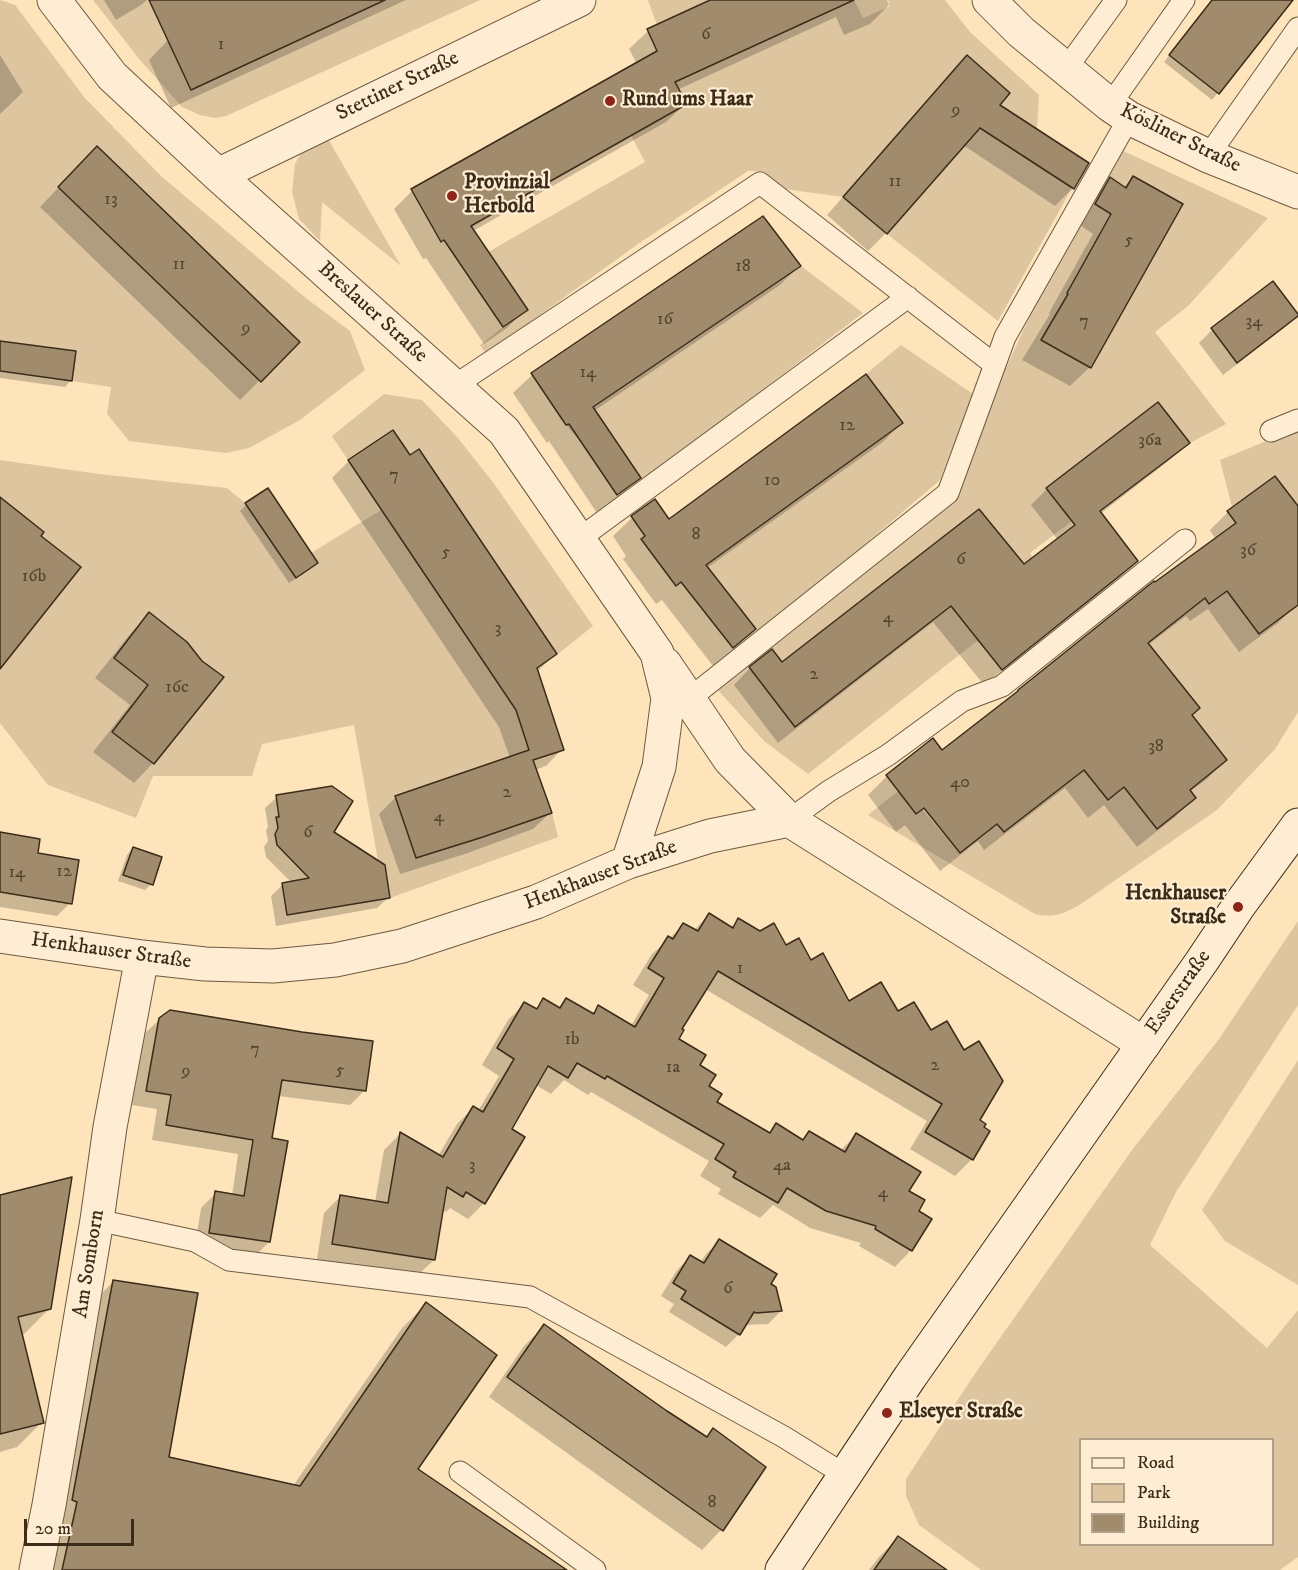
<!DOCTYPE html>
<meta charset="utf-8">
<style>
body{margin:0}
#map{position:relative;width:1298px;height:1570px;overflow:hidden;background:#fee4ba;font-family:"IM FELL DW Pica",serif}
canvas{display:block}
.legend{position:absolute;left:1079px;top:1438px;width:195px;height:108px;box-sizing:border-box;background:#feedd2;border:2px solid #b0a088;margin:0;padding:8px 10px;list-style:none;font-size:18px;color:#3b2c1a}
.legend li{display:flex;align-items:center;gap:12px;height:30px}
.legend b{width:30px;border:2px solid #b0a088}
.scale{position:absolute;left:24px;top:1519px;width:110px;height:27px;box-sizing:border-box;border:3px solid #3b2c1a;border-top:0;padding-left:8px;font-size:18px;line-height:21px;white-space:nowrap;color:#3b2c1a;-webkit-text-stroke:4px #feedd2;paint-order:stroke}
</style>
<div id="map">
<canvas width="1298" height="1570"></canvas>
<ul class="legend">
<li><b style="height:8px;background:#feedd2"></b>Road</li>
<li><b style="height:16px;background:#ddc59f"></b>Park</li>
<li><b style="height:16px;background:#a08c6d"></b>Building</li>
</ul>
<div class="scale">20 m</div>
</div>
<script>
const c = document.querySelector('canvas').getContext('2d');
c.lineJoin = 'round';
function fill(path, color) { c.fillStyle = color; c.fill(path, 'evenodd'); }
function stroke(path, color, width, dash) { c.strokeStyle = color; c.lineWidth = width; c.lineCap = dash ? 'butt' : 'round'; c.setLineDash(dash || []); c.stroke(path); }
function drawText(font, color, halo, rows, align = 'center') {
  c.font = font + ' "IM FELL DW Pica",serif'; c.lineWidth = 4.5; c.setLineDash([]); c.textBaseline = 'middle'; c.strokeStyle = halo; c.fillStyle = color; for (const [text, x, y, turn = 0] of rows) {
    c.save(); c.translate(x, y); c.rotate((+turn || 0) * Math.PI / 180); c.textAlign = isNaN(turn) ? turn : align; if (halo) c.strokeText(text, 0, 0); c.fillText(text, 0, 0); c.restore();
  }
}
const green = new Path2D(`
 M0 0 15 5 84 97 161 176 307 299 350 331 365 370 300 420 249 448 226 453 129 441 107 414 111 387 72 381 76 351 0 341Z
 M93 0H480L226 116 215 118 200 115 182 107 140 60Z
 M648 0H711L657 25Z
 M854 0 863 18 890 6 888 0H945L970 32 1039 95 1037 129 1021 154 1072 188 998 321 887 234 843 197 785 189 761 171H748L638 244 486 354 480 345 503 327 528 309 488 252 645 162 631 135 675 82Z
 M323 130 401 266 322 202 320 241 299 219 292 192 295 164 306 143Z
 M1119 149 1268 218 1188 306 1155 332 1226 424 1190 443 1158 402 1047 487 1072 521 1030 553 1056 589 983 646 977 641 808 774 764 741 717 689 912 533 989 405 1050 272Z
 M801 266 863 313 643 481 609 429 584 446 566 425Z
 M901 345 973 394 940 480 760 634 721 584 695 573 903 423 866 374Z
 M384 394 422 400 458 438 495 485 593 626 558 654 537 668 564 750 533 761 552 813 558 837 390 898 385 866 379 867 354 725 262 744 252 776H153L136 818 48 785 0 723V460L99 474 227 488 245 503 292 572 313 557 311 553 381 510 332 436Z
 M1298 428V506L1275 476 1232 507 1220 460Z
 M1186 572 1209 604 1227 591 1259 634 1298 605V712L1275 749 1217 810 1078 906C1063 914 1052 918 1035 914L868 815 898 791 915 814 922 809 959 853 997 824 1003 831 1057 716 1171 625Z
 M1298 921V1005L1176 1192 1150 1245 1267 1348 1298 1310V1557L1280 1570H981L919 1525 906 1496V1479L972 1378 1132 1150 1219 1039ZM1080 1440H1272V1544H1080Z
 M1298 1060V1285L1225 1241 1202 1210Z`);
const shadow = new Path2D(`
 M104 0H147L141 5 116 20Z
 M255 0H406L171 108 149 60 168 40Z
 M715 0H887L889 5 870 24 844 35 836 17 677 90 685 104 666 122 473 231 526 309 507 328 484 344 426 258 423 259 394 209 412 191 637 64 629 49 648 31Z
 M1212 0H1291L1212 100 1164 62Z
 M0 55 23 92 0 114Z
 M950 75 1087 164 1073 188 1055 206 963 145 886 233 868 251 827 215Z
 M77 168 298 342 240 400 40 207Z
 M1133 178 1090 367 1070 386 1022 360 1050 314 1049 313 1093 234 1077 223 1091 199 1110 179 1123 188Z
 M763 218 799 266 780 285 594 411 639 477 620 496 597 513 549 441 547 443 513 393 532 375Z
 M1273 283 1297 315 1284 328 1223 375 1199 343 1212 330Z
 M0 343 71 380 65 387 0 378Z
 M901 423 883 442 707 568 754 629 735 648 713 666 662 600 656 604 623 559 626 556 613 536 632 518 655 501 668 521Z
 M1188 443 1171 459 1100 514 1136 561 1120 577 984 685 933 622 778 743 734 685 750 668 782 665 1024 566 1058 540 1031 505 1047 489Z
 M349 461 555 654 538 671 562 749 546 766 535 770 550 813 533 829 465 854 400 874 379 814 396 797 510 758 499 727 332 478Z
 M246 505 316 563 310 569 289 583 240 511Z
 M1298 509V595L1296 605 1278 623 1239 652 1208 609 1190 621 1186 616 1148 645 1190 716 1225 760 1207 779 1189 792 1194 798 1175 817 1137 847 1104 805 1088 818 1065 788 984 850 978 841 940 871 905 825 896 832 868 795 887 776 932 740 942 752 1216 540 1210 530 1228 512Z
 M149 614 153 763 134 783 93 752 130 705 95 678 130 634Z
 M277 797 332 832 389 897 377 908 276 926 271 896 282 885 292 883 266 857 264 847 268 841 266 830 268 827 265 808Z
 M0 834 36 854 70 903 57 916 0 907Z
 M133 848 151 884 145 890 118 881 127 855Z
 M709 915 730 928 738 920 811 962 849 1003 897 1013 982 1128 988 1131 972 1159 955 1176 910 1149 927 1121 705 989 680 1030 677 1039 698 1066 715 1103 768 1134 776 1125 801 1140 809 1133 840 1151 856 1135 907 1191 917 1212 911 1250 895 1267 859 1246 861 1243 810 1228 773 1205 760 1218 718 1194 721 1189 700 1176 709 1161 591 1092 588 1095 564 1080 551 1094 536 1085 510 1129 484 1203 468 1219 450 1208 446 1212 442 1210 434 1260 417 1276 317 1260 324 1213 341 1196 375 1202 384 1150 400 1134 438 1156 457 1124 473 1108 478 1111 499 1076 482 1065 508 1020 524 1004 534 1010 544 1000 558 1008 566 1000 591 1014 599 1007 631 1026 649 995 633 985 652 954 684 925 694 930Z
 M160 1019 365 1090 350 1105 278 1096 270 1139 269 1242 254 1257 195 1247 201 1208 216 1193 232 1196 238 1154 152 1140 157 1109 132 1105 144 1034Z
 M0 1197 49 1309 24 1334H21L42 1422 17 1447 0 1452Z
 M719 1241 769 1285 781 1311 768 1324 744 1325 739 1334 726 1347 669 1312 674 1304 661 1296 677 1270 690 1257 700 1263 706 1254Z
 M113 1282 167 1458 293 1486 402 1328 426 1304 416 1469 564 1570H44L89 1306Z
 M544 1326 666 1412 706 1438 714 1430 764 1467 721 1530 702 1550 489 1397 524 1346Z
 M898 1538 945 1570H869L879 1557Z`);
const building = new Path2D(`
 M149 0H385L191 90Z
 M710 0H854L675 82 687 104 471 226 528 310 503 327 444 240 441 242 411 189 657 51 647 29Z
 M1212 0H1293L1219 94 1169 55Z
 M967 55 1010 93 1000 105 1089 163 1074 189 980 128 887 234 843 197Z
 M97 146 300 342 261 382 58 187Z
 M1133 176 1183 204 1091 368 1041 340 1068 294 1067 293 1111 214 1095 204 1110 177 1126 188Z
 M763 216 801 266 593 407 641 478 617 495 569 424 566 425 531 373Z
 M1273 281 1298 314V316L1237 363 1211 328Z
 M0 341 76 351 72 381 0 371Z
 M866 374 903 423 706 565 756 629 733 648 681 582 676 586 641 539 645 536 631 516 655 499 669 519Z
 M1158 402 1190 443 1100 511 1138 561 1002 670 951 606 795 727 749 667 772 649 782 662 979 509 1024 564 1075 525 1046 488Z
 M393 430 410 455 419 449 557 654 537 668 564 750 533 760 552 813 483 837 416 858 395 796 529 750 516 710 348 460Z
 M1275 476 1298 506V605L1259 634 1227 591 1209 604 1205 598 1148 643 1200 708 1192 715 1227 760 1190 790 1196 798 1157 829 1124 787 1108 800 1084 770 1004 832 997 824 960 853 924 808 916 814 886 775 933 738 942 750 1018 691V690L1154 581 1155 582 1236 523 1227 511Z
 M268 488 318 563 296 578 245 503Z
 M0 497 44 532 41 536 81 567 0 669Z
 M149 612 187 642 202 661 224 677 154 764 112 732 148 685 114 658Z
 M332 786 353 801 334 832 385 865 390 898 287 915 282 883 309 878 277 845 275 834 278 828 276 817H279L276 795Z
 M0 832 40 839 38 853 79 860 72 904 0 892Z
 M133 847 162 857 153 885 123 875Z
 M709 913 733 928 738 918 760 931 774 923 786 945 799 938 811 960 823 953 849 1001 881 982 898 1011 914 1002 931 1030 947 1021 964 1050 979 1041 1003 1081 980 1120 986 1124 984 1127 990 1131 973 1160 925 1132 942 1104 718 971 682 1029 684 1030 679 1039 706 1055 700 1065 716 1075 709 1086 722 1094 717 1102 770 1133 776 1123 803 1140 809 1131 845 1152 856 1133 921 1172 909 1191 925 1200 919 1211 932 1219 912 1251 875 1229 876 1226 826 1211 787 1188 778 1203 733 1177 736 1172 715 1159 724 1144 607 1076 605 1079 577 1063 568 1078 548 1066 512 1129 525 1137 485 1204 466 1192 463 1197 447 1187 435 1260 332 1244 340 1195 388 1203 400 1132 443 1157 473 1106 483 1112 514 1059 497 1048 524 1002 537 1009 543 998 560 1008 566 998 594 1014 598 1005 635 1027 664 978 648 968 668 936 673 939 683 923 698 931Z
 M170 1010 302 1032 373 1041 366 1091 282 1080 272 1138 288 1141 270 1242 209 1233 215 1191 244 1196 253 1140 166 1125 171 1095 146 1091 159 1018Z
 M72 1177 51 1309 18 1317 44 1423 0 1434V1195Z
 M719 1239 777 1274 771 1284 776 1287 782 1311 756 1313 754 1312 740 1335 681 1299 686 1291 673 1283 690 1255 704 1263Z
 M113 1280 198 1293 169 1457 300 1486 426 1302 497 1355 418 1469 567 1570H62L77 1502 72 1500Z
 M544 1324 667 1411 707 1437 713 1428 766 1467 723 1531 507 1377Z
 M898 1536 947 1570H874Z`);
const service = new Path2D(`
 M1066 69 1116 0
 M1110 105 1184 0
 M1208 156 1298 28
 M454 386 760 183 995 365
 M1271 431 1298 420
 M579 539 908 297
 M689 699 948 493 1005 337 1129 118
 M789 820 829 791 888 755 962 701 1002 686 1185 540
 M97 1220 195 1241 229 1260 530 1297 784 1437 845 1475
 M460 1472 595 1570`);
const minor = new Path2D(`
 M54 0 112 76 218 175 504 431 657 653 668 698 659 767 628 862
 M989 0 1021 32 1110 105 1129 118 1208 156 1298 192
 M218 175 579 0
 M665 664 730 760 789 820
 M0 936 142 957 205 964 273 966 335 960 402 946 536 902 628 862 710 836 789 820 1144 1044
 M36 1570 49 1505 97 1220 110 1127 142 957`);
const secondary = new Path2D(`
 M782 1570 910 1377 1202 961 1238 907 1298 825`);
const markers = [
 [610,101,6,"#8f2418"],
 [452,196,6,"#8f2418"],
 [1238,907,6,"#8f2418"],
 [887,1413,6,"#8f2418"]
];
const numberNames = [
 ["6",706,35],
 ["1",221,45],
 ["9",956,111],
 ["11",895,182],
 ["13",111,200],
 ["5",1129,241],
 ["11",179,265],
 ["18",743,267],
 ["16",665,320],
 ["7",1084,322],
 ["34",1254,322],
 ["9",246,329],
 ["14",588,373],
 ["12",847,426],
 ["36a",1150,441],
 ["7",394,476],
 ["10",772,481],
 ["8",696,535],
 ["36",1248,551],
 ["5",446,553],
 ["6",961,560],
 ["16b",34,577],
 ["4",888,618],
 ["3",498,629],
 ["2",814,675],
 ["16c",177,688],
 ["38",1156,747],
 ["40",960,783],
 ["2",507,793],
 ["4",439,817],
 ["6",308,833],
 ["12",64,872],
 ["14",17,873],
 ["1",740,969],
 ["1b",572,1040],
 ["7",255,1050],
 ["2",935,1066],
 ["1a",673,1068],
 ["5",340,1071],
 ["9",186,1072],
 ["3",472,1166],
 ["4a",782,1166],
 ["4",883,1193],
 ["6",728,1289],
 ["8",712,1503]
];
const streetNames = [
 ["Stettiner Straße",398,87,-26],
 ["Kösliner Straße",1180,139,26],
 ["Breslauer Straße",372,313,42],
 ["Henkhauser Straße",601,876,-21],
 ["Henkhauser Straße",111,952,8],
 ["Esserstraße",1179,993,-55],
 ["Am Somborn",90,1264,-81]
];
const poiNames = [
 ["Rund ums Haar",622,101],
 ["Provinzial",464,184],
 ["Herbold",464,208],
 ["Henkhauser",1226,895,"right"],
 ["Straße",1226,919,"right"],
 ["Elseyer Straße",899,1413]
];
fill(green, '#ddc59f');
fill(shadow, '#0003');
fill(building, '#a08c6d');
stroke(building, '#3b2c1a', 1.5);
stroke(service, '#6c5a42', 23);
stroke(minor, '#6c5a42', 35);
stroke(secondary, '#3b2c1a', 35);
stroke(service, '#feedd2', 21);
stroke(minor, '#feedd2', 33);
stroke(secondary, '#feedd2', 33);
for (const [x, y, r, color] of markers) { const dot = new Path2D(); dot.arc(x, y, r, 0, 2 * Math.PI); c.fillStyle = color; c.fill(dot); stroke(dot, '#feedd2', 2); }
drawText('18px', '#54442f', null, numberNames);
drawText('21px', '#3b2c1a', '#feedd2', streetNames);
drawText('bold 21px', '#3b2c1a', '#feedd2', poiNames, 'left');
</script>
